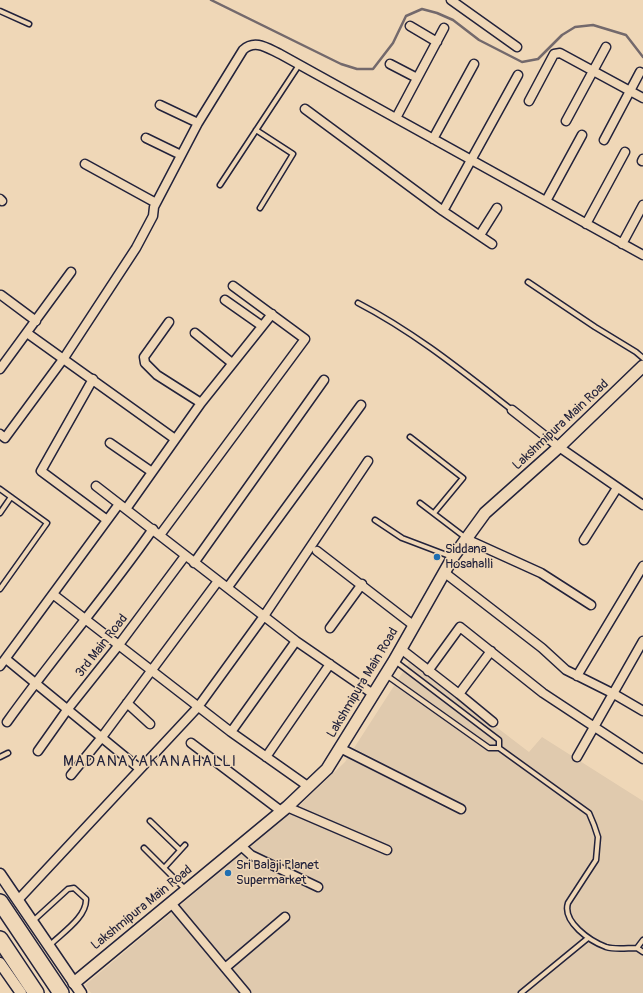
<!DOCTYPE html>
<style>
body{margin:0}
canvas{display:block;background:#efd7b7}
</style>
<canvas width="643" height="993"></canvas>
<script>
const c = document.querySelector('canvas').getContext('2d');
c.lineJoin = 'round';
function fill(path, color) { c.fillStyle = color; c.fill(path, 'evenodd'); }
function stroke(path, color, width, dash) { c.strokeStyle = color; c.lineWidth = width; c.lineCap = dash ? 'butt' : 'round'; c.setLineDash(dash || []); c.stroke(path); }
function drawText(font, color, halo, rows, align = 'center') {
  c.font = font + ' Pangolin,sans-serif'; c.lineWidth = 3; c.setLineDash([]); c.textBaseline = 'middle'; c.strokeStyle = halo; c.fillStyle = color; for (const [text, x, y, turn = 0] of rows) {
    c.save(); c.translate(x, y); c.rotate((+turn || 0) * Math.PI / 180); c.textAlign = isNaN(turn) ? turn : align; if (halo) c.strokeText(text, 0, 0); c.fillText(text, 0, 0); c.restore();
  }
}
const built = new Path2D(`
 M410 661 529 752 542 737 643 801V993H91L85 985 299 806 345 762Z`);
const stream = new Path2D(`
 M211 0 341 64 357 69H373L393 43 406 16 422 9 437 13 453 20 479 40 522 62 538 59 562 35 575 27 593 25 626 35 643 57`);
const service = new Path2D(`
 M0 11 29 24
 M256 130 293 154 260 208
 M220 185 299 65
 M528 282 595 327 636 352 643 358
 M358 303C414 332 462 371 512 410
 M410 437 463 478 434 513
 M0 489 47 523 0 589
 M420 503 466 538
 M0 513 11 497
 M375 520 402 538 452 557
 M395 661 499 740V748
 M386 675 489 748H499L589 813 594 825 598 837 596 860 568 903C562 922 590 941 606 947 615 950 627 948 637 948L643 940
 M0 757 8 753
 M150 821 180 850
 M144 848 186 890
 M164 868 185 845
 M33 921 68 889 74 888 86 899C87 917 62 933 50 945
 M637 948 643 952
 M521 993 588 938`);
const minor = new Path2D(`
 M451 0 517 47
 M410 26 437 42
 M390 64 417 78
 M529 101 554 54 560 53 643 98
 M160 105 198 123
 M305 109 443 211 492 244
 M396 118 444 28
 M566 121 606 47
 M146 138 181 155
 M433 139 474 64
 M604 140 640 72
 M642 161 643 159
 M85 164 156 203
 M0 199 2 201
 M546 201 582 135
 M443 211 518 75
 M586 224 625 152
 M480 235 497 208
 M622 244 643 205
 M1 295 36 321
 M225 300 262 326
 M169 322 144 357 145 363 157 375 201 403
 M27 333 175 439
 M195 333 232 363
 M0 369 71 272
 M93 379 41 471 107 520
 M512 410 559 447 643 505
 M0 434 5 438 64 358 136 248 153 216 154 207 198 123 243 50C255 39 267 48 280 54L643 255
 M110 443 152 472
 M96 486 296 641 373 694
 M126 509 201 403 272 314
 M160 535 305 339 233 286
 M466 539 541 573 591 605
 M584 540 617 488
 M317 551 413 625
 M194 563 324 380
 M445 573 542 648 566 670 614 694 643 711
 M228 587 361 405
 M54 595 231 732 309 787
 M330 628 362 584
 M401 649 459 694 491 651
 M6 659 140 769
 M0 666 119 504
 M428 671 460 627 543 693 643 759
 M577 676 643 566
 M459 694 493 722
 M127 703 150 724
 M7 722C54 656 107 595 153 529
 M231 732 296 641
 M191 743 281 811
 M340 748 461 809
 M38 751 67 710 118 646 185 556
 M266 757 330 664
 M577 757 643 641
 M71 775 102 737 218 581
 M287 807 387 850
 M240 845 251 855 318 887
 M18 900 198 707 264 616 368 461
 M171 903 246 993
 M225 968 285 917`);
const tertiary = new Path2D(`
 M0 874 81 993
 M0 963 21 993`);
const secondary = new Path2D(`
 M74 983 287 807 327 769 394 661 453 557 485 513 559 447 643 366`);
const motorway = new Path2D(`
 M0 902 61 993
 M0 939 36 993`);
const markers = [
 [437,557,4,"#1f6fb2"],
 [228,873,4,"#1f6fb2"]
];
const streetNames = [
 ["Lakshmipura Main Road",561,425,-43],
 ["3rd Main Road",102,646,-52],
 ["Lakshmipura Main Road",363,683,-59],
 ["Lakshmipura Main Road",142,908,-39]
];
const poiNames = [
 ["Siddana",445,550],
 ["Hosahalli",445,565],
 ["Sri Balaji Planet",236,866],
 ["Supermarket",236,881]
];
const quarterNames = [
 ["MADANAYAKANAHALLI",150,762]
];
fill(built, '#e0caae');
stroke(stream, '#73696c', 2.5);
stroke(service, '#22223b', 7);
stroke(minor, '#22223b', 11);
stroke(tertiary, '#22223b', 13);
stroke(secondary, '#22223b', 14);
stroke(motorway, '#22223b', 18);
stroke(service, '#efd7b7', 4);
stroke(minor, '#efd7b7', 8);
stroke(tertiary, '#efd7b7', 10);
stroke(secondary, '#efd7b7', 11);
stroke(motorway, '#efd7b7', 15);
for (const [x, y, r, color] of markers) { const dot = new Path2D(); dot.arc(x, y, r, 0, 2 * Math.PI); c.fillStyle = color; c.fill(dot); stroke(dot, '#efd7b7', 1.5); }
drawText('13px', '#22223b', '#efd7b7', streetNames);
drawText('13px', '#22223b', '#efd7b7', poiNames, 'left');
c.letterSpacing = '1px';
drawText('15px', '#22223b', '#efd7b7', quarterNames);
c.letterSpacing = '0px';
</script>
